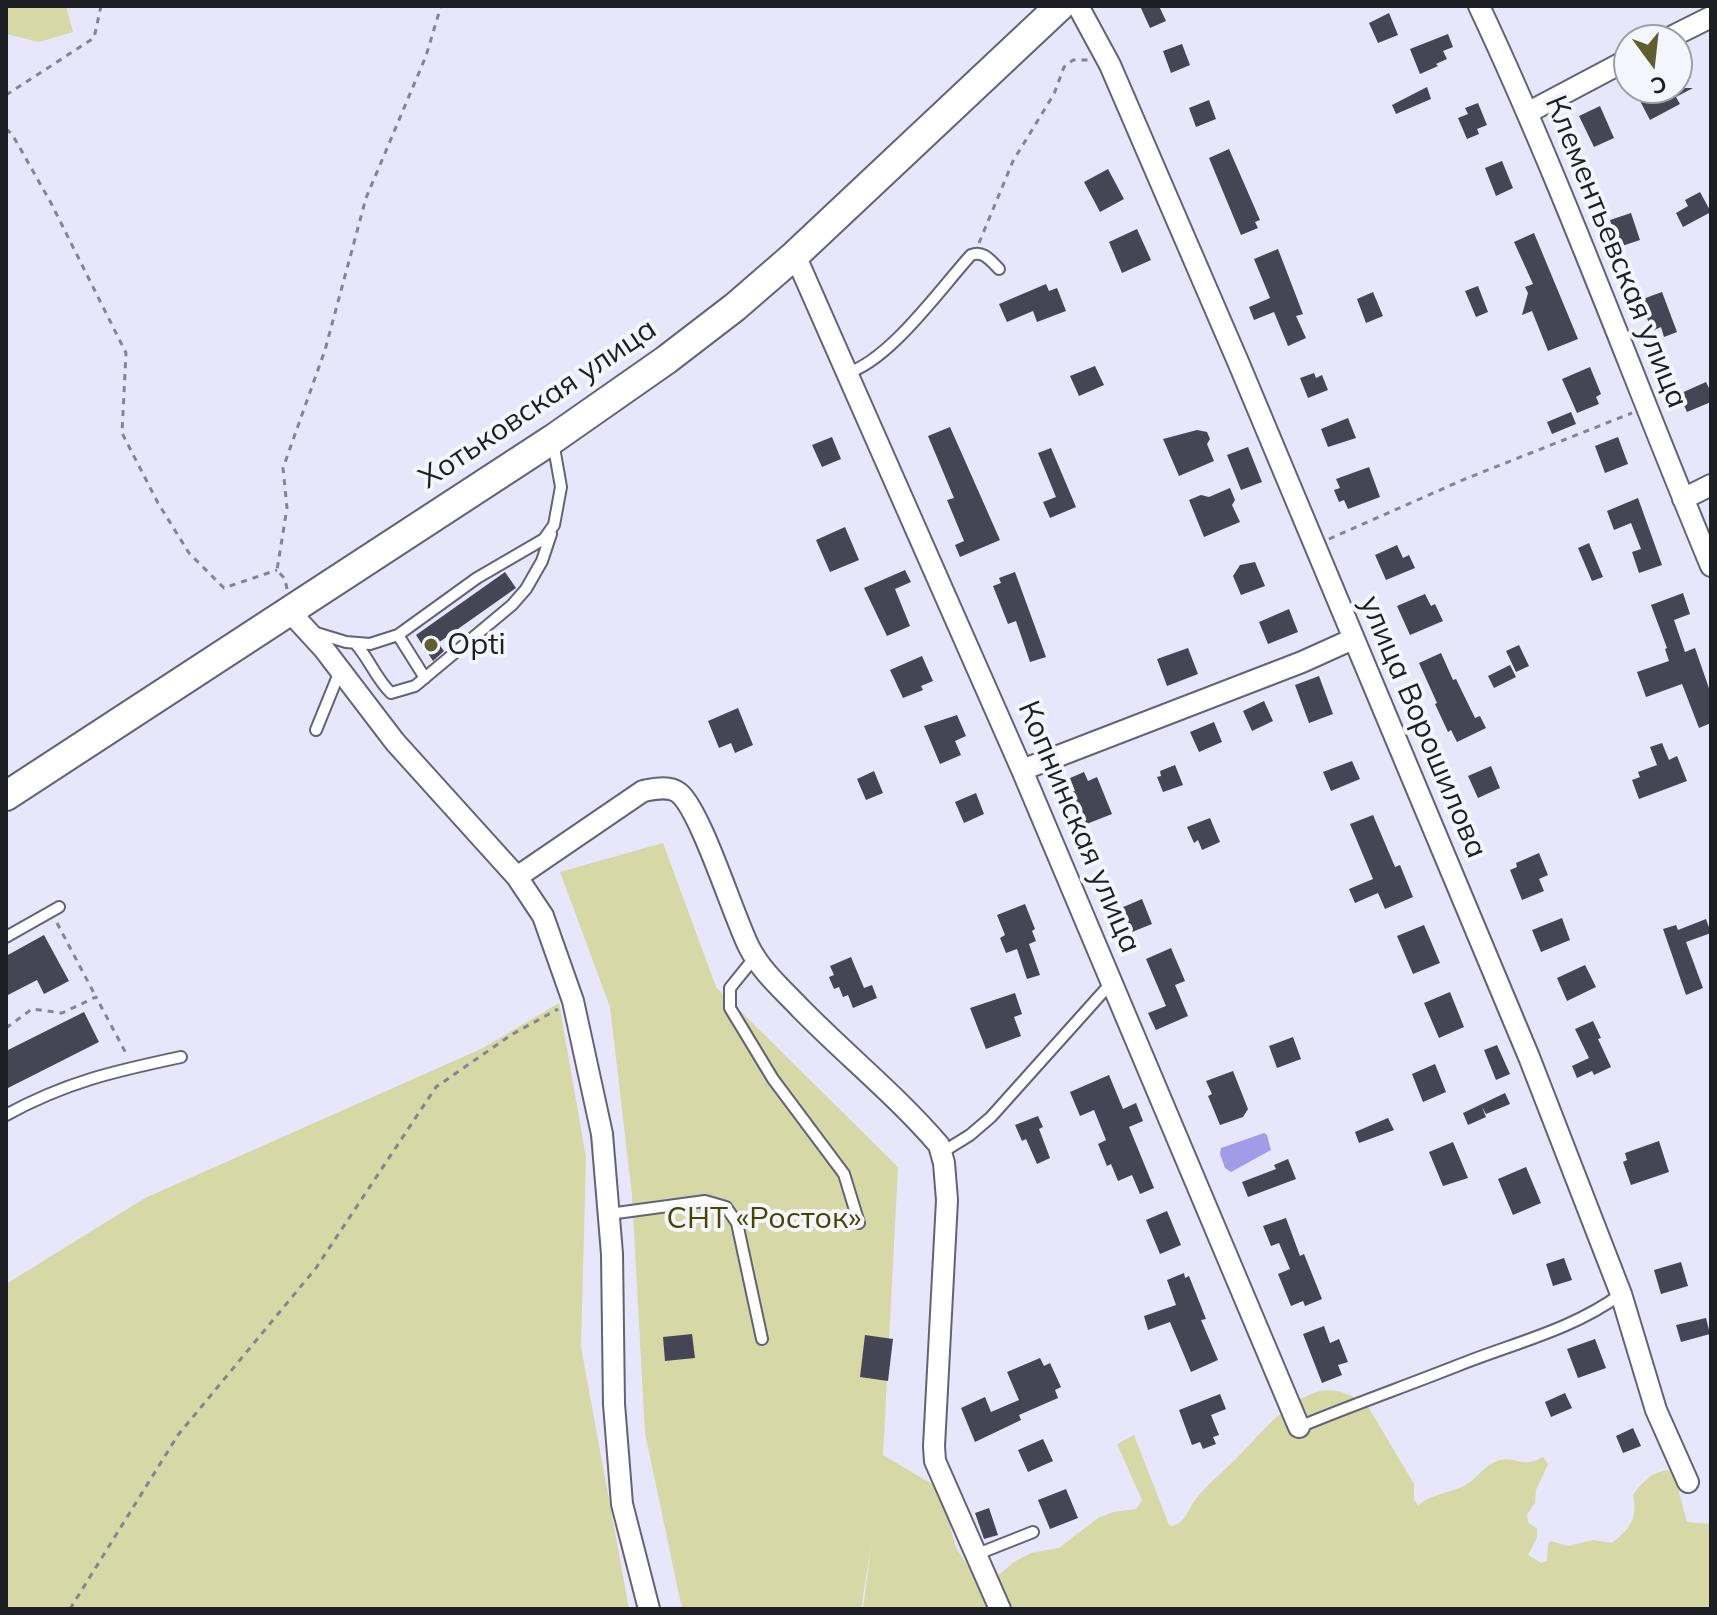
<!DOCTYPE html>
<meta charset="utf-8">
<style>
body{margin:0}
#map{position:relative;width:1717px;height:1615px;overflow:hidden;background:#e7e6fb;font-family:Mulish,sans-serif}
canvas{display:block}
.frame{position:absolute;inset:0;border:8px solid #1e1e25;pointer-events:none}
.north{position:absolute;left:1613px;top:24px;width:80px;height:80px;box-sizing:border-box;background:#f5f5fd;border:2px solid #9f9fa7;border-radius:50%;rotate:165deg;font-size:22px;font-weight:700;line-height:32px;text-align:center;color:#1e1e25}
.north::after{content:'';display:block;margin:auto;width:28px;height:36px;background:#5e5f2c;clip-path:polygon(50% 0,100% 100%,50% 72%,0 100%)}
</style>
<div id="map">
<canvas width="1717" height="1615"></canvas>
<div class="frame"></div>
<div class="north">С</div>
</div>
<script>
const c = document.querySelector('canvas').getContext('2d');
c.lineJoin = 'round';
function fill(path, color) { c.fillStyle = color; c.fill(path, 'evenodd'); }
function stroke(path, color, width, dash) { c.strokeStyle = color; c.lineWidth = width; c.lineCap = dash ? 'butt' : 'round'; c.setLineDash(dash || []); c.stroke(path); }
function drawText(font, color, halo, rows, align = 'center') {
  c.font = font + ' Mulish,sans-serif'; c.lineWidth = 8; c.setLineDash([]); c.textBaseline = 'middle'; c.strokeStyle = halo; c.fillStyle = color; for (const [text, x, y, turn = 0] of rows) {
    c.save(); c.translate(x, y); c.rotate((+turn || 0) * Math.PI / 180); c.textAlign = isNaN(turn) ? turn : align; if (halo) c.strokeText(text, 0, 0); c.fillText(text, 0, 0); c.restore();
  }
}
const green = new Path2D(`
 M6 6H66L73 32 39 42 6 34Z
 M663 843 716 987 898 1167 883 1455 932 1484 943 1500 956 1548 965 1562 976 1573 995 1578 1014 1562 1031 1553 1059 1548 1098 1518 1113 1512 1136 1509 1142 1500 1117 1444 1134 1435 1169 1525 1172 1526C1187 1521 1187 1511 1195 1500 1207 1485 1221 1473 1235 1460 1259 1436 1286 1399 1321 1391 1338 1388 1354 1396 1367 1405L1414 1484V1499L1418 1506C1432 1492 1454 1494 1470 1482 1481 1474 1486 1464 1500 1460 1517 1456 1521 1469 1543 1457L1548 1464 1536 1490 1535 1503 1527 1514 1528 1522 1537 1529V1538L1528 1555 1541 1563 1547 1561 1548 1544 1551 1541 1568 1546 1593 1540 1612 1543C1630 1529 1638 1518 1633 1495 1642 1482 1652 1472 1668 1470L1675 1477 1687 1522 1711 1524V1609H863L872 1539 861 1609H682L645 1433 632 1195 610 1007 560 872Z
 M559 1003 586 1157 581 1347 629 1609H6V1284L145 1198 481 1049Z`);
const water = new Path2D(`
 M1264 1133 1267 1135 1271 1150 1231 1172 1225 1168 1220 1154 1221 1148Z`);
const building = new Path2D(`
 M1140 6H1159L1166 21 1150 28Z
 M1389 13 1398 35 1378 43 1369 23Z
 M1448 34 1453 47 1443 51 1447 59 1436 64 1438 66 1420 74 1410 49Z
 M1182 44 1190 65 1171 73 1163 51Z
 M1427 87 1431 99 1396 114 1392 105Z
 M1659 88H1693L1676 97 1680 104 1650 120 1639 99Z
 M1209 100 1216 119 1196 127 1189 108Z
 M1478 103 1487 125 1477 129 1479 134 1467 139 1458 118 1468 114 1465 108Z
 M1600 106 1614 138 1594 147 1579 116Z
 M1229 149 1260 220 1255 222 1258 228 1241 235 1209 158Z
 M1502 161 1513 188 1496 196 1485 168Z
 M1108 169 1124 199 1100 212 1084 182Z
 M1700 192 1711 212 1683 227 1676 213 1688 206 1685 200Z
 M1631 213 1640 240 1619 247 1610 220Z
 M1137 229 1151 260 1122 273 1109 242Z
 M1534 233 1578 339 1548 351 1532 311 1522 315 1528 293 1525 287 1533 284 1514 242Z
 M1278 249 1303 314 1296 316 1306 338 1288 346 1274 312 1254 320 1249 307 1270 298 1254 259Z
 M1046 284 1049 291 1057 288 1066 311 1037 322 1033 311 1007 322 999 304Z
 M1478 286 1488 312 1476 317 1465 291Z
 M1373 292 1383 316 1366 323 1357 299Z
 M1662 292 1677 332 1664 337 1661 327 1652 331 1640 300Z
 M1095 366 1104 385 1079 396 1070 376Z
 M1590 367 1601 394 1596 397 1599 404 1577 413 1562 379Z
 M1314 373 1316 378 1322 375 1328 390 1308 398 1300 378Z
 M1706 382 1711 392V402L1687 412 1679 394Z
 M1571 412 1576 424 1552 434 1547 422Z
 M1348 418 1356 438 1328 447 1321 429Z
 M950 427 1000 540 960 557 955 545 964 541 947 500 954 498 928 436Z
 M1197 430 1207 432 1210 439 1207 444 1214 461 1179 476 1163 439Z
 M832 437 841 459 822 467 812 445Z
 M1618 437 1628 464 1605 473 1595 446Z
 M1248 447 1262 482 1241 490 1227 455Z
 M1051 448 1076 507 1050 518 1043 502 1056 497 1038 453Z
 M1369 467 1380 497 1348 509 1344 500 1339 502 1334 490 1340 488 1336 479Z
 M1230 488 1235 500 1232 505 1240 522 1204 537 1189 500 1201 495 1209 497Z
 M1638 498 1662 565 1639 573 1632 552 1641 549 1631 523 1614 530 1607 511Z
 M845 527 859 560 830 572 816 540Z
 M1589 543 1603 577 1592 581 1578 548Z
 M1397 545 1403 558 1409 555 1415 568 1386 580 1375 555Z
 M1255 562 1265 586 1241 595 1233 576 1240 565Z
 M905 570 911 582 895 589 910 626 887 636 864 588Z
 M505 572 516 588 438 643 444 651 433 661 416 635Z
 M1015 572 1046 657 1030 662 1016 621 1008 624 993 586 1001 583 999 578Z
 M1683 593 1690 614 1674 620 1685 652 1695 648 1711 694V723L1699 728 1682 684 1646 697 1637 672 1669 661 1665 649 1667 648 1651 605Z
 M1425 594 1431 606 1435 604 1443 621 1410 635 1397 606Z
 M1289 609 1298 632 1268 644 1259 622Z
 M1519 645 1529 666 1516 672 1506 651Z
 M1188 648 1198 674 1167 686 1157 659Z
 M1441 653 1453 680 1456 679 1475 718 1480 716 1486 728 1457 742 1451 730 1448 732 1435 704 1437 703 1419 663Z
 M922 656 933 681 921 686 923 690 903 698 890 670Z
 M1510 665 1516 677 1494 688 1488 676Z
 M1319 676 1333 714 1309 723 1295 685Z
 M1264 701 1273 721 1252 731 1243 711Z
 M738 708 753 745 735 753 731 743 719 748 708 721Z
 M957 715 966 736 955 741 961 755 940 764 924 726Z
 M1214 722 1222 742 1199 752 1190 732Z
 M1662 743 1669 760 1677 756 1687 781 1639 799 1632 780 1640 777 1638 772 1657 765 1650 747Z
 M1352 761 1360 779 1331 791 1323 772Z
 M1175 765 1183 785 1163 792 1157 777 1161 776 1160 771Z
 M1491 766 1500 788 1478 798 1468 776Z
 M874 771 883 793 866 800 857 779Z
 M1084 772 1088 781 1097 777 1112 814 1084 825 1070 793 1075 791 1070 778Z
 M976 793 984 814 964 823 955 802Z
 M1373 815 1395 867 1400 865 1413 897 1385 909 1378 893 1355 903 1349 889 1373 879 1350 824Z
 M1210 818 1220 842 1202 850 1198 840 1194 843 1187 827Z
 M1539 853 1548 875 1539 879 1544 891 1522 900 1510 870 1517 867 1516 863Z
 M1142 899 1152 924 1132 932 1121 908Z
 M1025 904 1035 929 1032 931 1036 941 1029 944 1040 975 1027 979 1017 949 1006 953 1000 938 1005 935 997 915Z
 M1562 918 1570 940 1541 952 1532 930Z
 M1706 919 1711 933 1686 942 1703 988 1686 995 1663 929 1676 925 1678 930Z
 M1424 925 1440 963 1413 974 1397 936Z
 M44 935 69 981 44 994 37 980 6 996V956Z
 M1171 948 1185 981 1175 985 1188 1016 1156 1030 1148 1013 1166 1006 1146 959Z
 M851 957 864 988 872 985 877 998 853 1008 848 995 843 997 839 987 834 989 829 977 834 975 830 966Z
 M1585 965 1596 987 1567 1001 1557 978Z
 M1450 992 1464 1027 1439 1038 1424 1003Z
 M1015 993 1022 1014 1014 1017 1021 1036 986 1049 970 1008Z
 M84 1012 99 1042 6 1089V1051Z
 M1593 1021 1601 1038 1598 1039 1611 1067 1594 1075 1592 1071 1577 1078 1572 1066 1589 1058 1575 1029Z
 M1293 1037 1301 1059 1277 1068 1269 1046Z
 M1497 1045 1510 1074 1496 1080 1484 1050Z
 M1435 1064 1446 1092 1423 1102 1412 1074Z
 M1233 1071 1248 1109 1243 1117 1220 1125 1208 1096 1212 1094 1206 1081Z
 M1109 1075 1123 1109 1136 1103 1143 1121 1129 1127 1154 1188 1140 1194 1132 1175 1118 1181 1111 1164 1107 1166 1098 1144 1106 1140 1094 1110 1080 1116 1070 1092Z
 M1505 1093 1510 1104 1486 1114 1482 1107 1486 1117 1468 1125 1463 1113Z
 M1038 1116 1043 1127 1039 1129 1050 1158 1037 1164 1026 1139 1022 1141 1015 1125Z
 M1388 1118 1394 1130 1359 1143 1355 1132Z
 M1659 1141 1669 1172 1631 1185 1623 1162 1627 1160 1625 1153Z
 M1453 1142 1468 1178 1443 1186 1429 1152Z
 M1288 1159 1296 1179 1248 1197 1242 1182 1276 1169 1274 1165Z
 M1526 1167 1541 1203 1513 1215 1498 1179Z
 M1167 1211 1181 1245 1160 1254 1146 1220Z
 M1286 1218 1300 1256 1304 1254 1322 1299 1305 1306 1303 1301 1291 1306 1278 1274 1290 1269 1279 1243 1271 1246 1263 1226Z
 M1564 1258 1572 1280 1553 1286 1546 1264Z
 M1681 1262 1688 1286 1661 1294 1654 1270Z
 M1184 1273 1185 1278 1189 1276 1206 1319 1201 1320 1218 1360 1191 1372 1170 1322 1148 1330 1144 1316 1176 1305 1167 1280Z
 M1706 1318 1710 1334 1681 1342 1676 1325Z
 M1324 1326 1330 1343 1339 1339 1348 1362 1338 1365 1342 1375 1322 1383 1303 1334Z
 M692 1334 695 1358 665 1361 663 1337Z
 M865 1335 893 1339 888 1381 860 1377Z
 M1595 1339 1606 1368 1578 1378 1567 1349Z
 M1040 1358 1044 1366 1050 1363 1061 1387 1055 1390 1058 1398 1019 1415 1021 1420 975 1442 961 1408 985 1397 991 1412 1019 1400 1007 1372Z
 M1565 1393 1572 1408 1551 1417 1545 1402Z
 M1220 1394 1226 1409 1211 1415 1219 1435 1213 1437 1216 1444 1203 1449 1200 1442 1192 1445 1179 1410Z
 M1633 1428 1641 1446 1623 1453 1616 1436Z
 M1043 1439 1053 1461 1028 1472 1018 1450Z
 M1066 1489 1078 1518 1050 1529 1038 1500Z
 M989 1508 998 1535 984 1539 975 1513Z`);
const path = new Path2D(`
 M6 95 94 38 101 6
 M6 129 12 134 51 203 126 353 122 433 158 503 189 553 224 588 277 570
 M979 243 1013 161 1054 94 1064 67 1073 60H1089
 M1329 539 1465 479 1632 413
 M287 589 285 579 277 570 287 508 283 468 325 350 366 198 426 56 441 6
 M57 923 96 997
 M6 1028 32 1009 62 1013 96 997 128 1057
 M70 1609 178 1435 316 1268 436 1087 511 1035 558 1009`);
const service = new Path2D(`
 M847 373C890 360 940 289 971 255 983 250 990 260 999 269
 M313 632 346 642 370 644 398 635 477 578 544 539 554 525 561 487 553 442
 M398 635 425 678
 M355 643C369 658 376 679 391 693L415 686 512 605 526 589 542 561 551 534
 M316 730 340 671
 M6 937 59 907
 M755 957 730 988V1008L773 1079 844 1174 859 1223
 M6 1115C66 1082 115 1071 181 1057
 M941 1153 970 1135 991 1117 1112 982
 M609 1214 705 1201 726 1207 737 1223 762 1339
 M1299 1427C1352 1405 1406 1386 1459 1365 1514 1343 1572 1330 1621 1294
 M975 1555 1033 1532`);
const minor = new Path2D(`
 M1078 6 1110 65 1239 364 1529 1057 1621 1294 1656 1410 1688 1482
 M1479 6C1565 189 1633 379 1711 566
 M1665 40 1711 17
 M1529 112 1629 59
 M795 255 1022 770 1299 1427
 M1683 499 1711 485
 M290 612 324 649 395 742 517 877 543 916 573 1001 602 1134 612 1254 614 1404 622 1504 649 1609
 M1022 770 1302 662 1353 639
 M517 877 643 791C654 789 669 785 679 793 701 811 733 915 749 947 761 971 782 989 800 1008 845 1054 897 1096 939 1145L944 1163 947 1200 934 1446 935 1461 1000 1609`);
const secondary = new Path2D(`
 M6 796 553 439 666 360 735 307 795 255 1060 6`);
const markers = [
 [431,645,8,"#5e5f2c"]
];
const streetNames = [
 ["Клементьевская улица",1616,252,68],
 ["Хотьковская улица",538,404,-34],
 ["улица Ворошилова",1423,727,67],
 ["Копнинская улица",1079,827,67]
];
const poiNames = [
 ["Opti",447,645]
];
const parkNames = [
 ["СНТ «Росток»",764,1219]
];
fill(green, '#d6d8a6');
fill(water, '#a29ce8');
fill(building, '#464556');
stroke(service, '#646375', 14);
stroke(minor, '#646375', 24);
stroke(secondary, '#646375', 32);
stroke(path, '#848492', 3, [6, 6]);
stroke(service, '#fff', 10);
stroke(minor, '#fff', 20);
stroke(secondary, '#fff', 28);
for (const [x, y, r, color] of markers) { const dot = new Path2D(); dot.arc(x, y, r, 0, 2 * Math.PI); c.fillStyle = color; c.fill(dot); stroke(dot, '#f5f5fd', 3); }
drawText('30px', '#1e1e25', '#f5f5fd', streetNames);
drawText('30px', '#1e1e25', '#f5f5fd', poiNames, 'left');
drawText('30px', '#464600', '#f5f5fd', parkNames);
</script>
